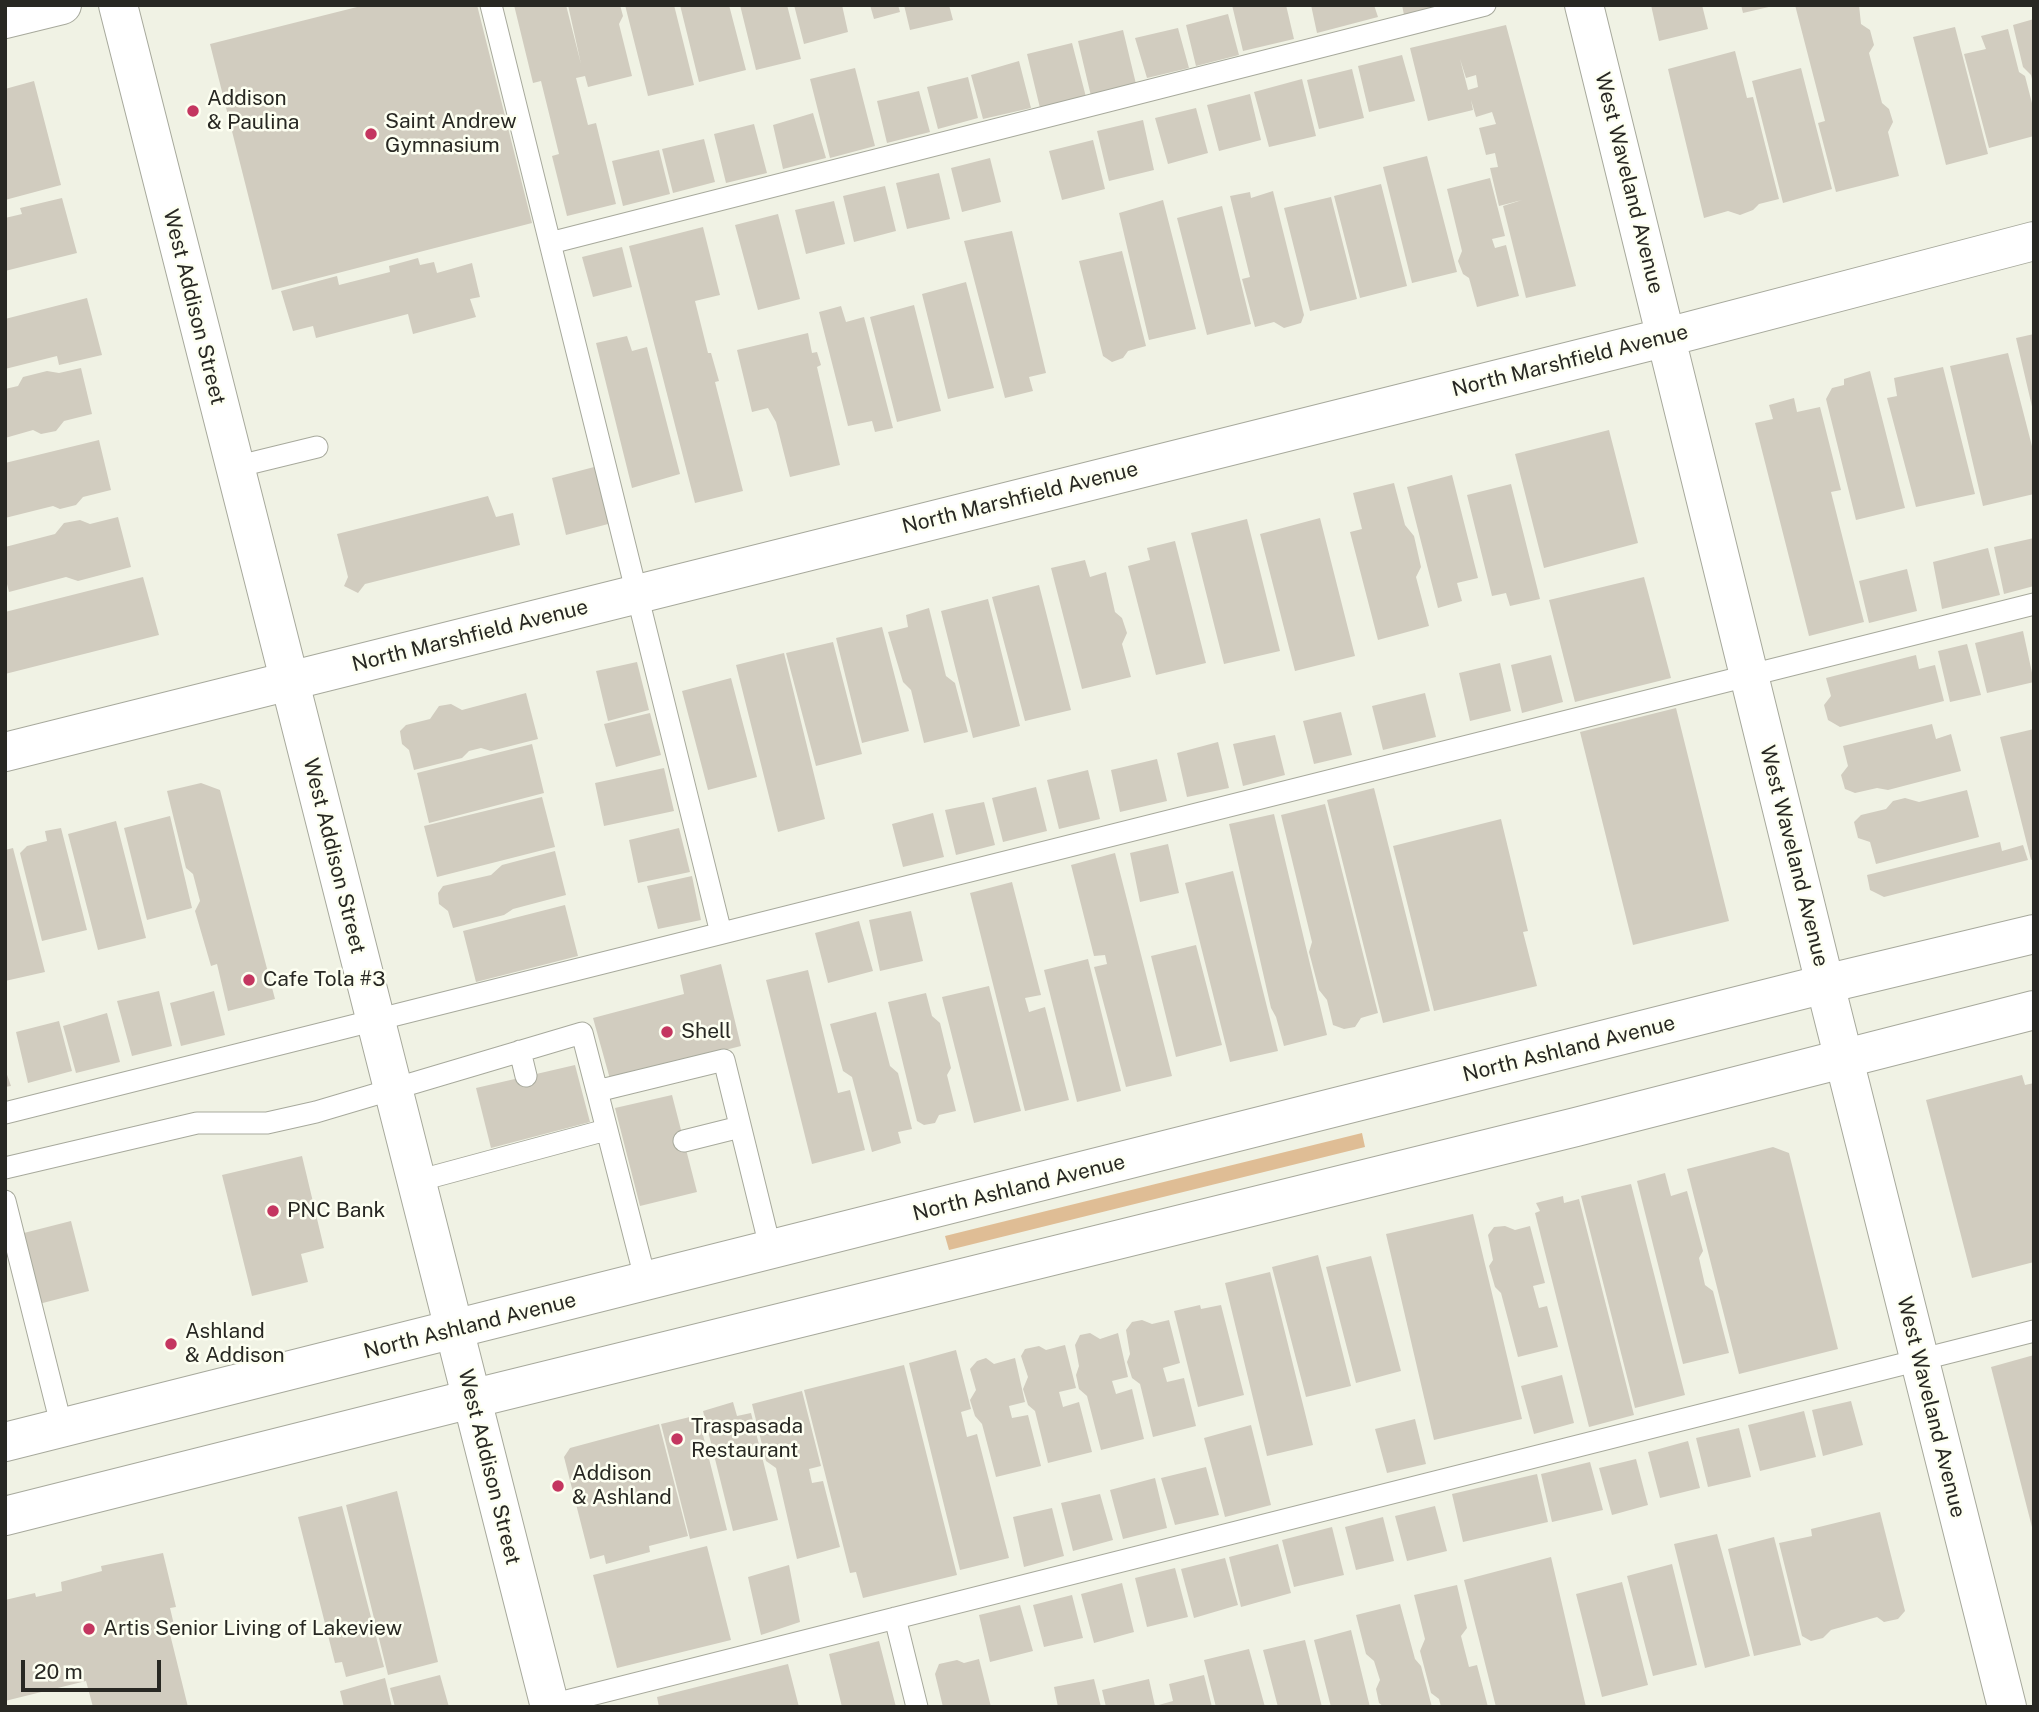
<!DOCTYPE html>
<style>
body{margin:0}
#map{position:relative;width:2039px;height:1712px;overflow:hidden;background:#f0f2e4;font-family:"Public Sans",sans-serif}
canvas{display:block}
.frame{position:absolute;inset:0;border:7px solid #282823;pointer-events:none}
.scale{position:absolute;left:21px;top:1660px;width:140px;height:32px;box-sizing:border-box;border:4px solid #282823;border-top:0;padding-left:9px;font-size:21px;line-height:24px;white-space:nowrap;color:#282823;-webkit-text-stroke:5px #fdfff1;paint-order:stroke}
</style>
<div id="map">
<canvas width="2039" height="1712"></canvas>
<div class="frame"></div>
<div class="scale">20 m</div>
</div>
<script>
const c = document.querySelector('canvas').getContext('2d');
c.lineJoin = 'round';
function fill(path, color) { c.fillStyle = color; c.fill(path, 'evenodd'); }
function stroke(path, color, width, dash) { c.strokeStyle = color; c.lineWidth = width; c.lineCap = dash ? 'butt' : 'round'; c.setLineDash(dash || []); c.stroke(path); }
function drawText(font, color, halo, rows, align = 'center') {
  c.font = font + ' "Public Sans",sans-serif'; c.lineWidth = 5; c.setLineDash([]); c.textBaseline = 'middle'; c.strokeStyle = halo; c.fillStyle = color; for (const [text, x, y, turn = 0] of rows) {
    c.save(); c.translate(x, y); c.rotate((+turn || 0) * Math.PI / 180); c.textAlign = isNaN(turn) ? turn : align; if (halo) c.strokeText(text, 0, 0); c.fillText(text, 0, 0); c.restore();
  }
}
const green = new Path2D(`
 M1362 1133 1365 1147 949 1250 945 1236Z`);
const building = new Path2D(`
 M365 5H477L532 223 272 290 210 44Z
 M514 5H566L581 64 568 5H620L623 16 619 24 632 76 588 87 585 76 576 78 588 125 596 123 616 204 567 216 552 156 559 154 541 81 533 83Z
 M625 5H674L694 85 648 96Z
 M680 5H729L746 70 699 82Z
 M740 5H787L801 59 756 70Z
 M794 5H842L848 32 804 44Z
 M870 5H898L900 12 874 19Z
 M904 5H949L953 20 910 30Z
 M1232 5H1286L1294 39 1243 51Z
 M1311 5H1374L1378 17 1317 33Z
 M1402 5H1440V6L1404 15Z
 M1651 5H1702L1708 29 1659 41Z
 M1741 5H1773V6L1743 13Z
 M1795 5H1859L1861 24 1870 30 1874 45 1869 53 1882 103 1889 109 1893 122 1888 132 1899 176 1836 192 1818 123 1825 121Z
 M1228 14 1239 55 1196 66 1186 25Z
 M2034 19V82L2033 83 2031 75 2023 67 2013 25Z
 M1506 25 1576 286 1526 298 1503 206 1522 200 1499 206 1490 168 1498 167 1495 153 1486 155 1479 128 1496 124 1492 112 1476 117 1471 100 1473 110 1428 121 1410 48ZM1460 59 1466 78 1476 75 1478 87 1468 90Z
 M1955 27 1988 154 1946 165 1913 37Z
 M1178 28 1189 68 1147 78 1135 38Z
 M2008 29 2019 72 2025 76 2034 111V136L1989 148 1964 54 1986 49 1981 36Z
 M1123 30 1136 84 1091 96 1078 41Z
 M1072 43 1086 97 1040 108 1027 54Z
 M1735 51 1747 98 1753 97 1779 199 1759 204 1753 210 1740 215 1728 211 1704 218 1668 69Z
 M1402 55 1415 101 1369 112 1358 66Z
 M1019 61 1031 108 983 119 971 75Z
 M855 68 875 146 830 158 810 79Z
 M1801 68 1832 189 1783 203 1752 81Z
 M1352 69 1364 118 1319 129 1307 80Z
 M968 77 978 118 938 129 927 87Z
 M1302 79 1316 136 1269 147 1254 92Z
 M34 81 61 185 5 200V89Z
 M919 91 930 132 887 143 877 101Z
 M1250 94 1261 140 1219 151 1207 105Z
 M1196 108 1208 153 1168 164 1155 118Z
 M813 113 826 158 783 169 773 125Z
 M1143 120 1154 170 1109 181 1097 131Z
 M754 124 767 173 726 183 714 134Z
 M704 139 715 182 673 193 662 149Z
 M1093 140 1105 189 1062 200 1049 151Z
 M659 150 670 194 623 206 612 161Z
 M1427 156 1457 272 1412 283 1383 167Z
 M990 158 1001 202 962 212 951 168Z
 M939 173 950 219 907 229 896 183Z
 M1490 178 1505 236 1492 239 1495 248 1506 245 1519 296 1477 307 1469 278 1463 274 1458 261 1462 251 1447 189Z
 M1381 184 1407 286 1360 298 1334 196Z
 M885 186 896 231 854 242 843 196Z
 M1273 191 1304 315 1301 323 1284 328 1274 322 1255 327 1242 279 1250 277 1230 196 1250 192 1251 198Z
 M1331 197 1357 299 1310 311 1284 208Z
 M62 198 77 253 5 271V218L22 214 20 208Z
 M1163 200 1196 329 1149 340 1119 213Z
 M834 201 845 244 806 254 795 210Z
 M1222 206 1251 324 1207 335 1177 218Z
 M778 214 800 299 758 310 735 225Z
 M703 227 720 295 695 301 708 353H711L719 381 715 382 743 491 695 503 629 246Z
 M1012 231 1046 373 1029 377 1033 391 1005 398 964 241Z
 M622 247 632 287 593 297 582 257Z
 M1122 251 1146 346 1128 351 1123 358 1112 362 1103 356 1079 261Z
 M418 258 420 265 434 262 437 273 472 263 480 297 470 299 476 317 413 334 408 314 316 338 313 326 293 331 281 291 337 276 339 285 390 272 389 266Z
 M966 282 994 388 948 399 922 294Z
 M87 298 102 355 59 365 57 356 5 369V319Z
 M914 305 941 411 897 422 870 317Z
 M841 306 846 322 864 317 893 428 875 432 872 421 848 426 819 312Z
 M808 333 812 353 817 352 821 365 817 367 840 465 790 477 776 422 768 408 752 412 737 350Z
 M2034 334V411H2033L2016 338Z
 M627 336 632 351 647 347 680 474 632 488 596 343Z
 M2008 353 2034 454V494L1983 506 1950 366Z
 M1943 367 1975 494 1916 507 1887 398 1897 396 1894 378Z
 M81 368 92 414 64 421 56 431 41 434 33 430 5 438V389L18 386 23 377 47 371 59 373Z
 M1870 371 1905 508 1856 520 1826 399 1832 388 1844 385V379Z
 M1794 398 1797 412 1820 407 1841 490 1831 492 1864 622 1809 636 1755 423 1773 419 1769 405Z
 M1609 430 1638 543 1544 568 1515 454Z
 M99 440 111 490 83 497 76 505 60 509 53 506 5 518V463Z
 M598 466 612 523 566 535 552 478Z
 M1452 475 1478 578 1457 583 1462 601 1438 608 1407 487Z
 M1394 483 1405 525 1414 536 1421 567 1416 577 1429 626 1378 640 1350 532 1362 529 1353 493Z
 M1511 484 1540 599 1510 606 1506 593 1492 596 1467 495Z
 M488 496 496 517 513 513 520 545 365 584 358 593 344 586 348 577 337 534Z
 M118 517 131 567 78 581 66 577 9 592 5 576V547L55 534 64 523 80 520 90 524Z
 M1320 518 1355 656 1295 671 1260 534Z
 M1247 519 1280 651 1224 664 1191 533Z
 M2034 538V586L2004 594 1994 547Z
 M1175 541 1206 663 1156 675 1128 566 1150 560 1147 548Z
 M1988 548 2000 595 1942 609 1933 562Z
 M1085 560 1090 577 1106 572 1115 612 1122 618 1127 633 1122 644 1131 677 1082 689 1051 568Z
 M1907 569 1917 611 1869 623 1859 581Z
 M143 577 159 635 5 674V612Z
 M1644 577 1671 678 1575 702 1549 600Z
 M1039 585 1071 710 1025 721 992 597Z
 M988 599 1020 726 973 738 941 611Z
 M929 608 946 676 955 683 968 732 924 743 911 690 903 682 888 632 908 627 906 615Z
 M882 627 909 731 862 743 836 638Z
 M2023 631 2034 682 1987 693 1975 643Z
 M833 642 862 754 816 766 786 653Z
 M1967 644 1981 695 1950 702 1938 651Z
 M784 653 825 819 778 832 736 665Z
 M1551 655 1563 702 1522 713 1511 665Z
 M1916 655 1919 669 1935 665 1944 701 1840 727 1828 720 1824 705 1831 696 1826 678Z
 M637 662 649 710 608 721 596 671Z
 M1500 663 1511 711 1470 721 1459 673Z
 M731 678 757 777 708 790 682 691Z
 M526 693 538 739 491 751 481 748 469 751 462 758 414 770 409 750 402 744 400 731 406 725 430 719 439 706 451 704 462 710Z
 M1425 693 1436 737 1383 750 1372 706Z
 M1676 708 1729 921 1633 945 1580 732Z
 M1341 712 1352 755 1314 764 1303 721Z
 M650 713 661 755 616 767 604 724Z
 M1932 724 1936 739 1951 734 1961 771 1888 790 1877 788 1855 793 1845 789 1841 775 1848 766 1843 746Z
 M2034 729V859L2031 860 2000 737Z
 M1275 735 1285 775 1243 786 1233 744Z
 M1218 742 1229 788 1187 797 1177 753Z
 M532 744 544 793 429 823 417 773Z
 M1157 759 1167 801 1120 812 1111 770Z
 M664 768 674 811 604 826 595 783Z
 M1088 770 1100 819 1059 829 1047 780Z
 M201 783 220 790 275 999 228 1011 217 964 211 966 195 911 200 901 193 874 186 868 167 791Z
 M1036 787 1047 831 1003 842 992 798Z
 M1374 788 1430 1011 1383 1023 1327 800Z
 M1967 790 1979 837 1876 864 1870 842 1858 838 1854 822 1861 815 1886 809 1893 801 1905 798 1919 802Z
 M542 797 555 847 437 877 424 826Z
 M984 802 995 845 956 855 945 810Z
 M1325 804 1378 1013 1361 1018 1355 1027 1344 1029 1333 1025 1327 1000 1319 990 1309 952 1312 942 1281 815Z
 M933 813 944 857 903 867 892 824Z
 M1274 814 1327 1035 1284 1046 1276 1017 1271 1008 1229 824Z
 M170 816 192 908 147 920 124 828Z
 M1501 819 1528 931 1523 932 1537 986 1434 1011 1393 846Z
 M116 821 146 938 98 950 68 834Z
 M61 828 87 930 42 941 20 853 27 846 47 841 45 831Z
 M679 828 690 872 638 883 629 840Z
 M2000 842 2002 851 2023 845 2028 860 1884 897 1870 890 1867 875Z
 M1168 844 1179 893 1140 902 1130 853Z
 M13 848 45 972 5 981V850Z
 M555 851 566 895 513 909 504 915 453 928 448 911 439 904 438 893 443 886 491 875 502 865Z
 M1115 853 1172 1076 1126 1087 1094 967 1107 964 1105 955 1094 956 1071 865Z
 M1233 871 1278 1051 1230 1062 1185 883Z
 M692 876 701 920 658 929 647 886Z
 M1012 882 1041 995 1025 998 1029 1012 1045 1007 1069 1100 1025 1111 970 893Z
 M565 905 578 956 476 982 463 931Z
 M911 911 923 961 880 971 869 920Z
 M859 921 873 971 828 983 815 933Z
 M1196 945 1222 1045 1176 1057 1151 956Z
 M1088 959 1121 1091 1077 1102 1044 970Z
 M721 964 741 1046 610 1079 593 1018 684 994 680 975Z
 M808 970 838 1093 850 1090 865 1150 812 1164 766 980Z
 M989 986 1021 1111 974 1123 942 997Z
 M159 991 172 1046 132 1056 117 1001Z
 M214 991 225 1035 181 1046 170 1003Z
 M926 993 932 1016 940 1023 951 1068 947 1075 956 1111 939 1115 935 1123 924 1125 917 1121 888 1002Z
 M876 1012 890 1066 898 1073 912 1129 898 1132 901 1143 872 1152 852 1077 843 1071 830 1024Z
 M107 1013 120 1062 76 1073 63 1026Z
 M59 1021 72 1071 28 1083 16 1032Z
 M575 1065 590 1122 491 1148 476 1088Z
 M5 1069 11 1086 5 1087Z
 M2022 1075 2025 1085 2034 1083V1262L1972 1278 1926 1100Z
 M672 1095 697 1192 640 1206 615 1108Z
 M1773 1147 1789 1153 1838 1349 1739 1374 1687 1169Z
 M302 1156 324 1248 301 1254 308 1282 252 1296 222 1175Z
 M1665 1173 1671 1196 1687 1191 1703 1251 1699 1258 1705 1285 1713 1291 1729 1353 1683 1364 1637 1181Z
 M1631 1184 1685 1395 1635 1408 1581 1196Z
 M1563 1196 1564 1203 1579 1199 1634 1415 1589 1427 1535 1213 1540 1211 1536 1203Z
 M1473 1214 1522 1419 1434 1440 1386 1234Z
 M71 1221 89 1291 35 1305 16 1235Z
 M1505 1226 1515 1230 1530 1226 1545 1283 1533 1286 1539 1308 1547 1306 1558 1347 1518 1357 1501 1293 1495 1287 1489 1266 1493 1260 1488 1235 1494 1227Z
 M1318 1255 1351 1386 1306 1397 1272 1267Z
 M1371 1256 1401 1371 1356 1383 1326 1267Z
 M1270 1272 1313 1445 1267 1456 1225 1283Z
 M1200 1305 1201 1309 1221 1305 1244 1395 1198 1407 1174 1311Z
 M1142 1320 1152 1324 1169 1320 1180 1363 1163 1368 1167 1382 1184 1378 1196 1426 1153 1437 1140 1384 1132 1378 1127 1362 1130 1354 1126 1330 1132 1322Z
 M1090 1333 1100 1339 1118 1333 1128 1377 1112 1381 1116 1394 1132 1389 1144 1439 1101 1450 1087 1396 1079 1389 1076 1375 1079 1366 1075 1345 1080 1335Z
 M1065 1345 1076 1388 1059 1392 1063 1407 1079 1402 1092 1452 1048 1463 1035 1411 1028 1405 1023 1389 1028 1377 1021 1356 1025 1349 1039 1346 1046 1350Z
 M956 1350 971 1409 961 1412 967 1437 977 1434 1009 1558 960 1570 909 1363Z
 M2034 1355V1531H2033L1991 1367Z
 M986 1358 994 1364 1015 1358 1025 1402 1009 1406 1012 1418 1028 1415 1041 1466 996 1477 982 1424 975 1416 970 1400 976 1390 970 1369 977 1361Z
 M904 1365 957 1575 863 1598 856 1572 850 1573 804 1390Z
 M1562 1375 1574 1423 1534 1434 1521 1386Z
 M802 1391 821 1466 809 1469 812 1483 823 1481 840 1547 797 1559 776 1468 766 1461 752 1404Z
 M1851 1401 1863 1445 1823 1456 1812 1410Z
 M733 1402 737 1416 751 1413 778 1520 733 1531 703 1411Z
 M1804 1411 1816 1457 1760 1471 1748 1425Z
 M698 1415 727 1530 690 1539 661 1424Z
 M1415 1419 1426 1464 1387 1473 1375 1429Z
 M659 1424 688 1536 649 1546 650 1552 606 1564 604 1555 590 1559 564 1457 570 1448Z
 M1251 1425 1271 1505 1225 1517 1204 1438Z
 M1739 1428 1751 1477 1708 1487 1696 1438Z
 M1688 1441 1700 1488 1660 1498 1648 1452Z
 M1636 1459 1648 1505 1612 1515 1599 1468Z
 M1590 1462 1603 1510 1552 1522 1541 1474Z
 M1206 1467 1219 1515 1175 1525 1161 1478Z
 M1537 1474 1548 1522 1463 1542 1452 1494Z
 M1155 1478 1167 1528 1123 1539 1110 1490Z
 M397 1491 438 1662 388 1675 346 1505Z
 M1100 1494 1113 1540 1073 1551 1061 1503Z
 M342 1506 384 1667 346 1677 342 1662 335 1663 298 1517Z
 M1435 1506 1447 1551 1407 1561 1395 1516Z
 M1052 1508 1064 1556 1024 1567 1013 1517Z
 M1880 1512 1905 1611 1898 1619 1884 1622 1877 1617 1831 1630 1823 1638 1811 1641 1802 1636 1779 1543 1812 1536 1811 1529Z
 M1383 1517 1394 1561 1356 1570 1345 1527Z
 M1332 1527 1344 1575 1294 1587 1282 1540Z
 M1717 1534 1750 1656 1705 1668 1674 1544Z
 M1774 1537 1801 1645 1754 1656 1728 1549Z
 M1278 1544 1291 1593 1241 1607 1229 1557Z
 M707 1546 731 1640 617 1668 593 1575Z
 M163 1553 176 1607 170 1608 175 1629 169 1630 188 1707H93L86 1681 5 1701V1600L35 1593 36 1597 62 1591 61 1582 102 1571 101 1566Z
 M1551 1557 1586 1707H1496L1464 1580Z
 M1225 1558 1238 1605 1194 1618 1181 1569Z
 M1672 1564 1697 1665 1653 1676 1627 1576Z
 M789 1565 800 1622 761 1635 748 1577Z
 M1175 1568 1188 1617 1147 1627 1135 1578Z
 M1622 1582 1648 1685 1602 1697 1576 1594Z
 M1122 1583 1134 1632 1094 1643 1081 1594Z
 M1457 1585 1467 1628 1461 1636 1469 1667 1477 1665 1488 1707H1441L1439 1699 1431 1693 1420 1651 1425 1639 1414 1595Z
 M1072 1595 1083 1638 1044 1647 1033 1605Z
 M1400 1604 1415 1659 1421 1666 1432 1707H1384L1379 1703 1376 1689 1380 1680 1374 1661 1366 1654 1356 1615Z
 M1020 1605 1033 1651 990 1662 979 1615Z
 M1351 1630 1370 1707H1331L1314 1640Z
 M1305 1640 1322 1707H1278L1263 1650Z
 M879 1641 896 1707H842L829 1654Z
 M1249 1649 1265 1707H1216L1204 1660Z
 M979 1659 991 1707H943L935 1674 939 1664 957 1660 964 1663Z
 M788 1664 799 1707H659L657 1697Z
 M440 1675 449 1707H395L390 1688Z
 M1204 1675 1212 1707H1106L1102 1690 1149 1679 1155 1706 1173 1701 1169 1684Z
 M385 1678 392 1707H344L340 1691Z
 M1094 1679 1101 1707H1058L1054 1687Z`);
const service = new Path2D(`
 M491 5 721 933
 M550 243 1485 5
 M235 467 317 447
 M520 1051 526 1076
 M5 1113 2034 604
 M684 1141 740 1127
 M5 1168 197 1123H267L316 1112 582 1033 597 1091
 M417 1181 606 1130
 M5 1201 62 1428
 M646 1282 597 1091 724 1060 771 1251
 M895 1618 917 1707
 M543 1707 2034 1331`);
const minor = new Path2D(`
 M1584 5 1825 984 2007 1707
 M5 19 62 5
 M5 752 1667 337 2034 241`);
const tertiary = new Path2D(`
 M118 5 550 1707`);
const secondary = new Path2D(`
 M5 1442 1825 984 2034 934
 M5 1516 471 1399 1576 1127 2034 1010`);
const markers = [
 [193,111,7,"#c43660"],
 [371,134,7,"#c43660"],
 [249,980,7,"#c43660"],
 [667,1032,7,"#c43660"],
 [273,1211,7,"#c43660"],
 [171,1344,7,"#c43660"],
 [677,1439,7,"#c43660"],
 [558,1486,7,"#c43660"],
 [89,1629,7,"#c43660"]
];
const poiNames = [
 ["Addison",207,99],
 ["& Paulina",207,123],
 ["Saint Andrew",385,122],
 ["Gymnasium",385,146],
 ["Cafe Tola #3",263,980],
 ["Shell",681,1032],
 ["PNC Bank",287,1211],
 ["Ashland",185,1332],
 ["& Addison",185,1356],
 ["Traspasada",691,1427],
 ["Restaurant",691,1451],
 ["Addison",572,1474],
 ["& Ashland",572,1498],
 ["Artis Senior Living of Lakeview",103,1629]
];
const streetNames = [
 ["West Waveland Avenue",1629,183,76],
 ["West Addison Street",194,307,76],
 ["North Marshfield Avenue",1570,361,-14],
 ["North Marshfield Avenue",1020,498,-14],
 ["North Marshfield Avenue",470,636,-14],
 ["West Addison Street",334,856,76],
 ["West Waveland Avenue",1794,856,76],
 ["North Ashland Avenue",1569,1049,-14],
 ["North Ashland Avenue",1019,1188,-14],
 ["North Ashland Avenue",470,1326,-14],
 ["West Waveland Avenue",1931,1407,76],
 ["West Addison Street",489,1467,76]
];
fill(green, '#dfbd95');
fill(building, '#d1ccbf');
stroke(service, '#a7a99c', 23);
stroke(minor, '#a7a99c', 40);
stroke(tertiary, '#a7a99c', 40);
stroke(secondary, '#a7a99c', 40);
stroke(service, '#fff', 21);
stroke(minor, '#fff', 38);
stroke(tertiary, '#fff', 38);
stroke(secondary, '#fff', 38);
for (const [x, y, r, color] of markers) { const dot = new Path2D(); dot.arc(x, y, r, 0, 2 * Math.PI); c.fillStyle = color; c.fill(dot); stroke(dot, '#fdfff1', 2.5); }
drawText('21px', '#282823', '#fdfff1', poiNames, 'left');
drawText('21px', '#282823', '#fdfff1', streetNames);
</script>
